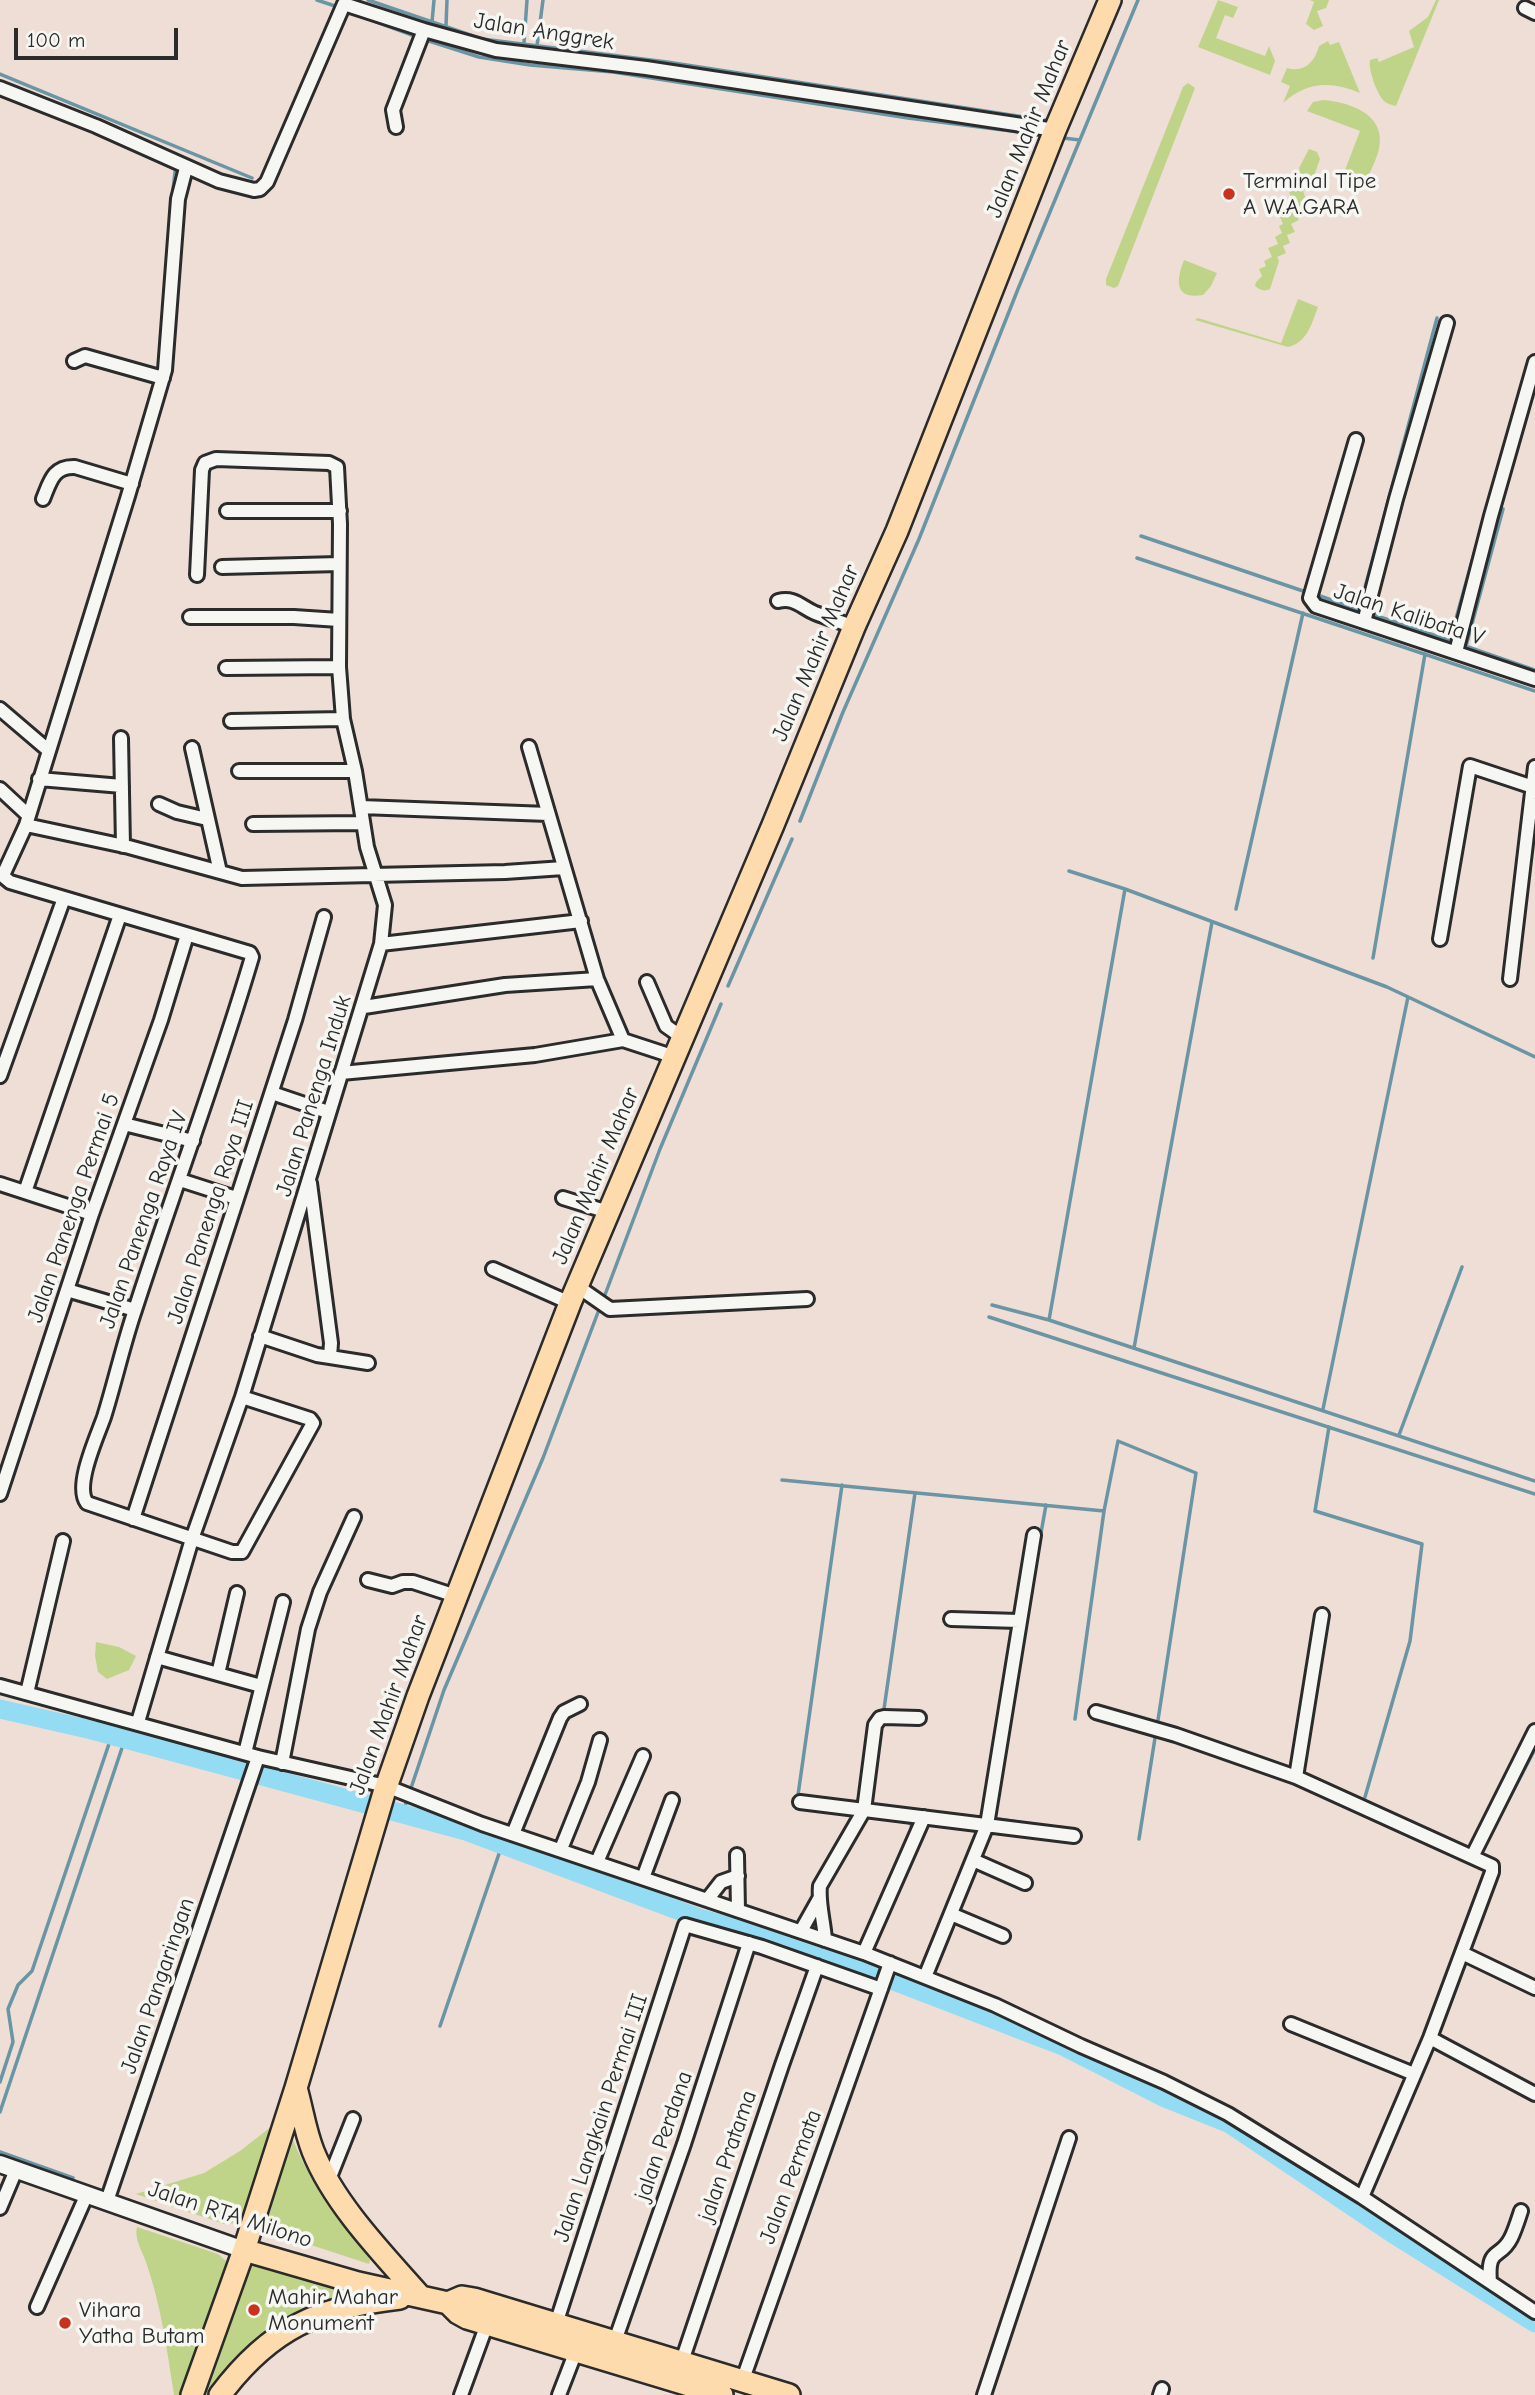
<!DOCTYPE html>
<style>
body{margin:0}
#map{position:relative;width:1535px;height:2395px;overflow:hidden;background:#eeded6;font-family:"Comic Neue",sans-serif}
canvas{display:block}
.scale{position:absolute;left:14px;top:28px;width:164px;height:32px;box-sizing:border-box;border:4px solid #2b2b2b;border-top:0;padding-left:9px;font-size:21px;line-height:24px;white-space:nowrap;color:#2b2b2b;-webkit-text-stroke:5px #f6f6f2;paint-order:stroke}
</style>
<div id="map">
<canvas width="1535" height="2395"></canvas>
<div class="scale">100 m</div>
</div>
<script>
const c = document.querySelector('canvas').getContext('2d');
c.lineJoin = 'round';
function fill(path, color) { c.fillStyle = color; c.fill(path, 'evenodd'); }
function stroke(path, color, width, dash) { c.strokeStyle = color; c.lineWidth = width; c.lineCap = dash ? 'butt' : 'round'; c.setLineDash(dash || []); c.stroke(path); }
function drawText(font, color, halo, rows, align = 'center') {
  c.font = font + ' "Comic Neue",sans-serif'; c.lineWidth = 7; c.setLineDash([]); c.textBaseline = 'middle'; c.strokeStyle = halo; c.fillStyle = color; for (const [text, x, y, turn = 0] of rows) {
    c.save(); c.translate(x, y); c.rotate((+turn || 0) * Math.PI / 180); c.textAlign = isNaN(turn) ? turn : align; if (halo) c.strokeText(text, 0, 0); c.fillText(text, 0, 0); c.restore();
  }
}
const green = new Path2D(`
 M1218 0 1238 7 1233 18 1225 15 1216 38 1265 56 1269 46 1275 61 1270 75 1198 47Z
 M1310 0H1329L1326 8 1317 11 1323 26 1314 30 1306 24 1314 2Z
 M1436 0H1439L1396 106C1392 105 1387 104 1384 101 1377 94 1368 70 1370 60L1377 58 1379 62 1414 47 1409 31 1428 17Z
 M1328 41 1330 45 1339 42 1360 93C1331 81 1308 81 1283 103L1290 86 1281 82 1287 68C1304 73 1315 62 1319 46Z
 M1188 83 1195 88 1118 286 1114 288 1106 285V279L1183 87Z
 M1323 100C1349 102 1387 114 1379 149 1376 161 1369 174 1364 186L1342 178 1360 131 1307 111 1313 102Z
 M1309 149 1317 152 1320 159 1314 176 1306 180 1310 187 1303 191 1306 199 1300 202 1303 209 1296 213 1299 220 1291 224 1295 232 1287 235 1290 243 1283 246 1286 253 1277 257 1279 261 1270 289C1264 292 1260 290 1255 286L1256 282 1262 276 1259 269 1266 266 1264 261 1272 257 1268 248 1278 244 1275 237 1282 233 1279 226 1283 224 1280 217 1286 213 1283 206 1292 200 1289 192 1296 189 1293 182 1301 178 1299 168Z
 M1184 260 1217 273 1211 286 1203 295C1174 300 1176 280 1184 260Z
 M1298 299 1318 307C1312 323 1307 343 1288 347L1195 320 1198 318 1281 343Z
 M96 1642 119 1647 136 1656 129 1670 107 1679 98 1672 95 1656Z
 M288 2124C303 2178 339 2216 370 2260L369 2264 259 2228Z
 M272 2126 244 2217 238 2223 224 2224 136 2194 204 2173 240 2151Z
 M137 2227 218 2254 226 2261 230 2268 188 2395H174C167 2350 161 2305 146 2262 142 2251 134 2239 137 2227Z
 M247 2260 358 2295 213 2388 208 2395H195Z`);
const stream = new Path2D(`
 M317 0 335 6
 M368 0 482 39 667 62 1050 121 1051 119
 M355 14 412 35
 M432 22 434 0
 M446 26 447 0
 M429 41 479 57 530 65 613 72 908 118 1043 135
 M524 43 527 0
 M537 46 543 0
 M0 74 252 178
 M1063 138 1080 140
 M171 208 175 172
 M139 436 155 380
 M1141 536 1303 591
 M1137 558 1535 691
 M1384 571 1411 470
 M1320 596 1360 610
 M1359 610 1437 318
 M1371 614 1451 641
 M1450 640 1503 450
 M1465 646 1535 670
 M1466 646 1503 509
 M49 731 125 484
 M800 821 843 712 919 539 1018 289 1138 0
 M1069 871 1125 889 1387 987 1535 1057
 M1236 909 1303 613
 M1373 958 1425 654
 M728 986 792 839
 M603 1300 660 1149 721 1004
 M992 1305 1049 1320 1535 1481
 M989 1317 1535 1494
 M1049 1320 1125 889
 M1134 1348 1212 922
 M1323 1409 1408 997
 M1329 1427 1315 1511 1422 1544 1410 1641 1365 1797
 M1399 1435 1462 1267
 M782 1480 1104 1511 1075 1719
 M842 1485 798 1795 854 1802V1804
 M1104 1511 1118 1441 1196 1473 1158 1720
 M1034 1572 1046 1505
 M0 1702C83 1726 167 1745 251 1767
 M883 1716 915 1493
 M879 1740 882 1723
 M258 1769 358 1796
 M410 1791 444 1690 543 1458 600 1307
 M403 1813 407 1799
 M993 1818 1036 1825 1035 1828
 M887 1819 911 1823 912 1833
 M923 1824 971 1829
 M1139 1839 1155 1738
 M1486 1843 1535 1749
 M859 1947 875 1913
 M851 1965 856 1954
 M440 2026 502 1845
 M0 2082 13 2042 8 2009 18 1985 32 1971 112 1735
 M0 2112 125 1739
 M0 2152 73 2178`);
const river = new Path2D(`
 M0 1709 92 1730 466 1831 699 1918 813 1950 1065 2047 1165 2098 1230 2124 1395 2235 1535 2323`);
const minor = new Path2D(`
 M1525 8 1535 13
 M0 88 96 126 219 181 254 190 260 189 267 182 344 4 424 30 496 50 646 68 1055 130
 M396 127 393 110 424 30
 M186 168 178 199 165 370 128 496 26 825 4 873V877L10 882 250 953 252 957C217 1076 173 1192 135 1310 123 1345 115 1382 104 1417 97 1437 74 1486 87 1503L232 1552H242L313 1423 310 1419 242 1397
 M74 361 85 356 163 378
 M1356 440 1310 598 1316 606 1535 679
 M43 499C50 482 53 466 75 467L132 484
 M227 511H340
 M222 567 339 564
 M778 601C795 597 801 607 815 613 828 618 841 622 854 627
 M190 617H294L339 620
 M1364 622 1396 499 1447 323
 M1456 652 1491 516 1535 362
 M226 668 339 667
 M0 709 48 750
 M231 721 343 719
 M121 738 123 846
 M529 747 597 979 623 1040 675 1057
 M192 748 220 872
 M239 771H355
 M39 779 122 786
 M0 789 28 815
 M159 804 177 812 207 819
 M361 807 548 814
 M253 824 363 823
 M26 825 129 847 242 878 505 872 564 868
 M1440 939 1470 766 1533 787 1532 793
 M381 944 581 921
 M1510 979 1535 767
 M647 982 666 1026 683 1038
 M364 1007 505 985 597 979
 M341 1073 535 1055 623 1040
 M0 1076 64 898
 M272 1093 328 1112
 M124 1124 193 1141
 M180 1180 236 1198
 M0 1184 92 1214
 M25 1192 120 915
 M563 1198 608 1212
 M493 1269 570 1303
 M577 1286 610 1309 807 1299
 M67 1290 135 1310
 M260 1336 317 1355 330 1357 331 1343 310 1183
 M330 1357 368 1363
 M0 1494 92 1214 161 1020 187 935
 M133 1519 295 1020 324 917
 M368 1580 392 1586 403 1582H413L456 1596
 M951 1619 1019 1621
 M157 1657 261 1686
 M218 1674 237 1593
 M0 1686 258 1757 386 1786 482 1824 864 1953 995 2005 1081 2046 1164 2082 1228 2114 1362 2197 1535 2312
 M27 1693 63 1541
 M1096 1712 1176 1735 1296 1777 1492 1866V1872L1430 2038 1362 2197
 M138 1722 192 1539 242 1397 381 944 385 905 367 847 355 771 343 719 339 667 340 524 337 467 329 463 216 459 205 463 202 470 197 575
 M245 1753 283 1602
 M282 1763 308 1629 320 1592 354 1517
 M1296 1777 1322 1615
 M800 1802 1074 1836
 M513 1834 560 1718 564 1712 580 1704
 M561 1849 588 1782 600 1740
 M737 1855 738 1910
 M1472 1857 1535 1731
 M973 1860 1025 1883
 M597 1862 643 1756
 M643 1878 672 1800
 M707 1900 721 1882 738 1876
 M951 1914 1003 1936
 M801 1931 819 1899
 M825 1940C824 1922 818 1903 820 1886L864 1810 875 1725 880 1718 884 1717 919 1718
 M864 1953 924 1817
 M1462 1953 1535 1988
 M925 1977 987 1825 1034 1535
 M1291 2024 1414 2074
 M1430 2038 1535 2094
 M328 2182 353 2119
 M107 2201 258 1757
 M0 2208 16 2170
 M1490 2282C1487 2246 1500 2260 1511 2238 1515 2230 1518 2220 1521 2211
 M37 2307 87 2194
 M556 2324 685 1925 762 1947 881 1989
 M615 2341 684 2144 749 1943
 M682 2361 782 2065 817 1966
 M743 2379 890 1963
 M461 2395 487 2324
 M559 2395 576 2351
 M984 2395 1069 2138
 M1160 2395 1162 2389`);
const tertiary = new Path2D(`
 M0 2164 244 2250`);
const trunk = new Path2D(`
 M296 2088C302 2109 305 2131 313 2151 334 2204 383 2254 420 2296
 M244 2250 358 2283 448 2303 458 2313 467 2318 722 2395
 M448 2303 462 2297 474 2299 789 2395
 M192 2395 244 2250 296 2088 384 1793 418 1696 570 1303 773 825 854 627 897 531 1055 130 1110 0
 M220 2395C270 2328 319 2307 400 2298`);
const markers = [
 [1229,194,7,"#c8321e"],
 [254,2310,7,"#c8321e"],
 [65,2323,7,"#c8321e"]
];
const streetNames = [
 ["Jalan Anggrek",544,32,9],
 ["Jalan Mahir Mahar",1029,129,-68],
 ["Jalan Kalibata V",1409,615,18],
 ["Jalan Mahir Mahar",816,653,-67],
 ["Jalan Panenga Induk",314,1096,-73],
 ["Jalan Mahir Mahar",596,1176,-67],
 ["Jalan Panenga Permai 5",74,1208,-71],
 ["Jalan Panenga Raya III",211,1212,-72],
 ["Jalan Panenga Raya IV",144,1220,-71],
 ["Jalan Mahir Mahar",389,1705,-70],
 ["Jalan Pangaringan",158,1986,-71],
 ["Jalan Langkain Permai III",601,2118,-72],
 ["jalan Perdana",664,2136,-71],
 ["jalan Pratama",728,2156,-71],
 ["Jalan Permata",791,2177,-70],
 ["Jalan RTA Milono",230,2215,18]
];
const poiNames = [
 ["Terminal Tipe",1243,181],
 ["A W.A.GARA",1243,207],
 ["Mahir Mahar",268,2297],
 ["Monument",268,2323],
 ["Vihara",79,2310],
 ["Yatha Butam",79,2336]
];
fill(green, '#c0d489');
stroke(stream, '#6995a4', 3.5);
stroke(river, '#93dcf4', 19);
stroke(minor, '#2b2b2b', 18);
stroke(tertiary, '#2b2b2b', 21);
stroke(trunk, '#2b2b2b', 26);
stroke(minor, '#f6f6f2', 12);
stroke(tertiary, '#f6f6f2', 16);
stroke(trunk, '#fedbac', 21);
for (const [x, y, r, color] of markers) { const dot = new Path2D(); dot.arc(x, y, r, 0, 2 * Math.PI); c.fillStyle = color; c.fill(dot); stroke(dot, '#f6f6f2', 2.5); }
drawText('23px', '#2b2b2b', '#f6f6f2', streetNames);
drawText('23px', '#2b2b2b', '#f6f6f2', poiNames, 'left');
</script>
